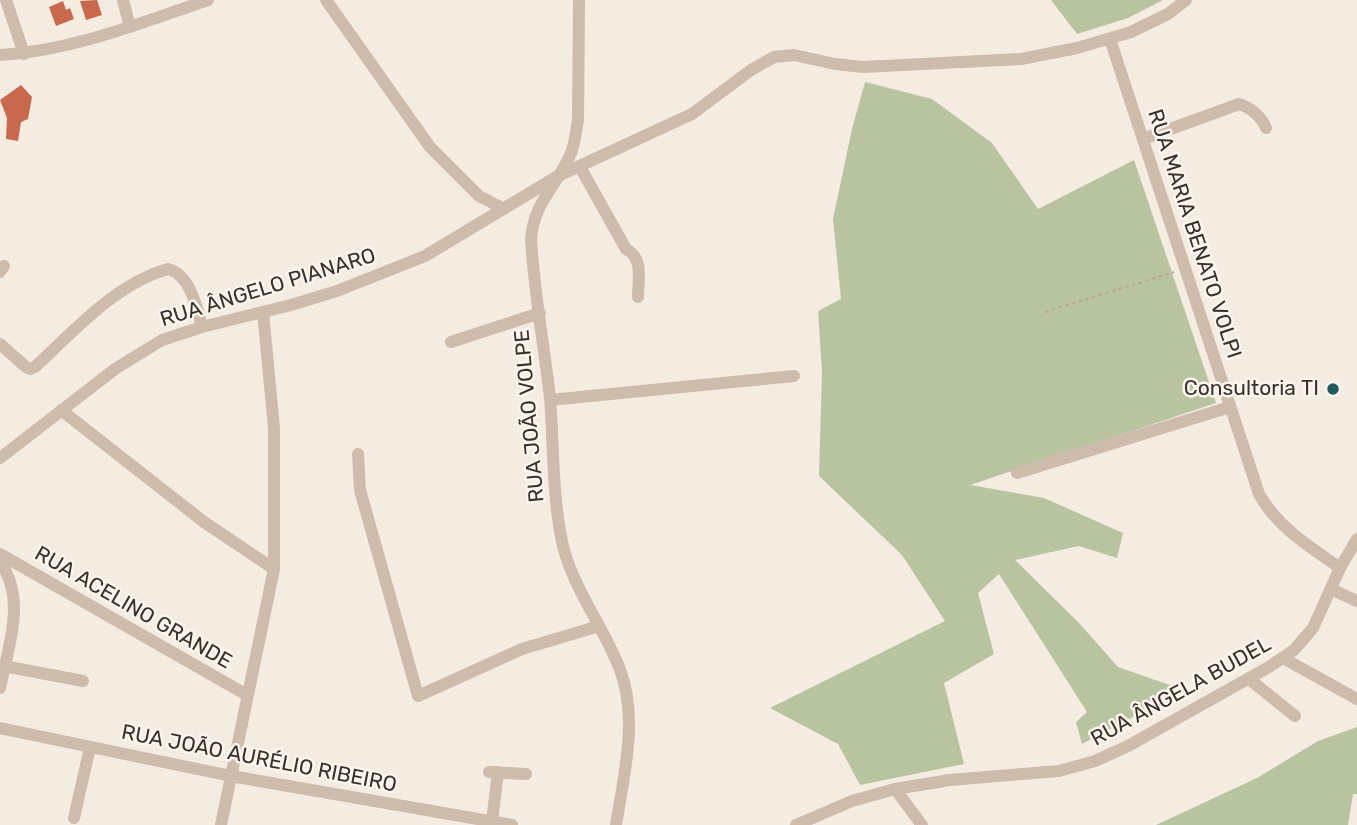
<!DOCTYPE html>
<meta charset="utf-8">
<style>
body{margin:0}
canvas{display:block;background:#f4ebe1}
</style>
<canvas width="1357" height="825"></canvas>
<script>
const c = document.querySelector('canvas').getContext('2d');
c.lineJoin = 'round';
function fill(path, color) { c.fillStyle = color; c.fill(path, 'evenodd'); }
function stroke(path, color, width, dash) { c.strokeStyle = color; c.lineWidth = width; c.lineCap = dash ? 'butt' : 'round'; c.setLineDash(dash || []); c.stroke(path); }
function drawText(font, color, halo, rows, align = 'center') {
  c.font = font + ' Rubik,sans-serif'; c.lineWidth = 5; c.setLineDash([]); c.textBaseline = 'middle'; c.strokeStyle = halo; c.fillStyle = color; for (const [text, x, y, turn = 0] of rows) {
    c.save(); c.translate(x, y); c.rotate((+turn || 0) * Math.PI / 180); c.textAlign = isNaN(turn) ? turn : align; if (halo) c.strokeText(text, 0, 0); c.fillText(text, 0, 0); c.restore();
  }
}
const green = new Path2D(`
 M1051 0H1163L1128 18 1077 34Z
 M865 82 932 99 992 143 1038 209 1134 160 1216 403 970 485 1044 498 1123 533 1117 558 1079 546 1015 560 1080 624 1118 667 1184 690 1082 744 1076 722 1087 712 999 574 978 593 994 654 944 683 964 764 860 785 838 744 770 708 945 621 902 555 819 476 822 372 818 311 841 299 833 219 852 129Z
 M1357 727V794H1353L1348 825H1156L1257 778 1318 741Z`);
const building = new Path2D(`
 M97 0 102 15 86 20 80 1Z
 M63 1 66 10 70 8 74 19 56 26 49 7Z
 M21 85 32 97 28 119 21 122 18 141 6 139 7 118 0 100Z`);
const path = new Path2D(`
 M1045 312 1174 272`);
const minor = new Path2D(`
 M6 0 24 54
 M123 0 130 27
 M326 0 430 147 479 196 504 209
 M579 0 578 120C576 131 575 143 571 153 558 185 534 201 531 239 534 292 544 345 550 398 554 447 552 498 563 546 574 590 603 626 619 667 639 716 624 775 616 825
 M1110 39 1259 494C1278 528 1309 546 1340 568
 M0 55C72 51 140 23 208 0
 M1143 139 1239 104C1250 107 1262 117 1266 128
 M580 167 626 249C644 258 638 280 638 297
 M0 272 4 266
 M451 342 540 313
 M0 344 26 367 30 369 35 367C74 331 115 284 168 269 190 274 197 308 202 327
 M550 400 794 376
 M61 410 204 522 274 569
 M358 454 360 490 418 696 522 649 599 626
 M0 458 115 369 162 340 202 327 291 305 337 291 425 256 558 176 692 114 751 70 774 57 794 55 835 64 863 67 1021 59 1077 48 1131 32 1168 14 1186 0
 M1017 473 1230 407
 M0 554 247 695
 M0 562C27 599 8 647 0 688
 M1331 589 1357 601
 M1283 658 1357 699
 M4 666 83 681
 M1249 679 1295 716
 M0 728 231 776 512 825
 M489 772 526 774
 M895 789 922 825
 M74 818 90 747
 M492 821 498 772
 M221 825 274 569V428L263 312
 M796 825 852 801 895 789 950 780 1059 771 1095 761 1128 746 1269 667 1294 650 1313 628 1340 568 1357 539`);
const markers = [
 [1333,389,7,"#1f5a5e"]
];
const streetNames = [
 ["RUA MARIA BENATO VOLPI",1194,234,72],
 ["RUA ÂNGELO PIANARO",268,288,-17],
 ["RUA JOÃO VOLPE",530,416,-95],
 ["RUA ACELINO GRANDE",133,608,30],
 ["RUA ÂNGELA BUDEL",1181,692,-29],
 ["RUA JOÃO AURÉLIO RIBEIRO",259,759,11]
];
const poiNames = [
 ["Consultoria TI",1319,389]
];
fill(green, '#b8c4a0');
fill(building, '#c8694b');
stroke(path, '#b9a596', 2, [3.5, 3.5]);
stroke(minor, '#cdbbac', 12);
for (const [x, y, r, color] of markers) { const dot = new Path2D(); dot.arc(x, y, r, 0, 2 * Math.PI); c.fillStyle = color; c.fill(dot); stroke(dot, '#fbf5ee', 2.5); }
drawText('21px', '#3b302b', '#fbf5ee', streetNames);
drawText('21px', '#3b302b', '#fbf5ee', poiNames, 'right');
</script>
